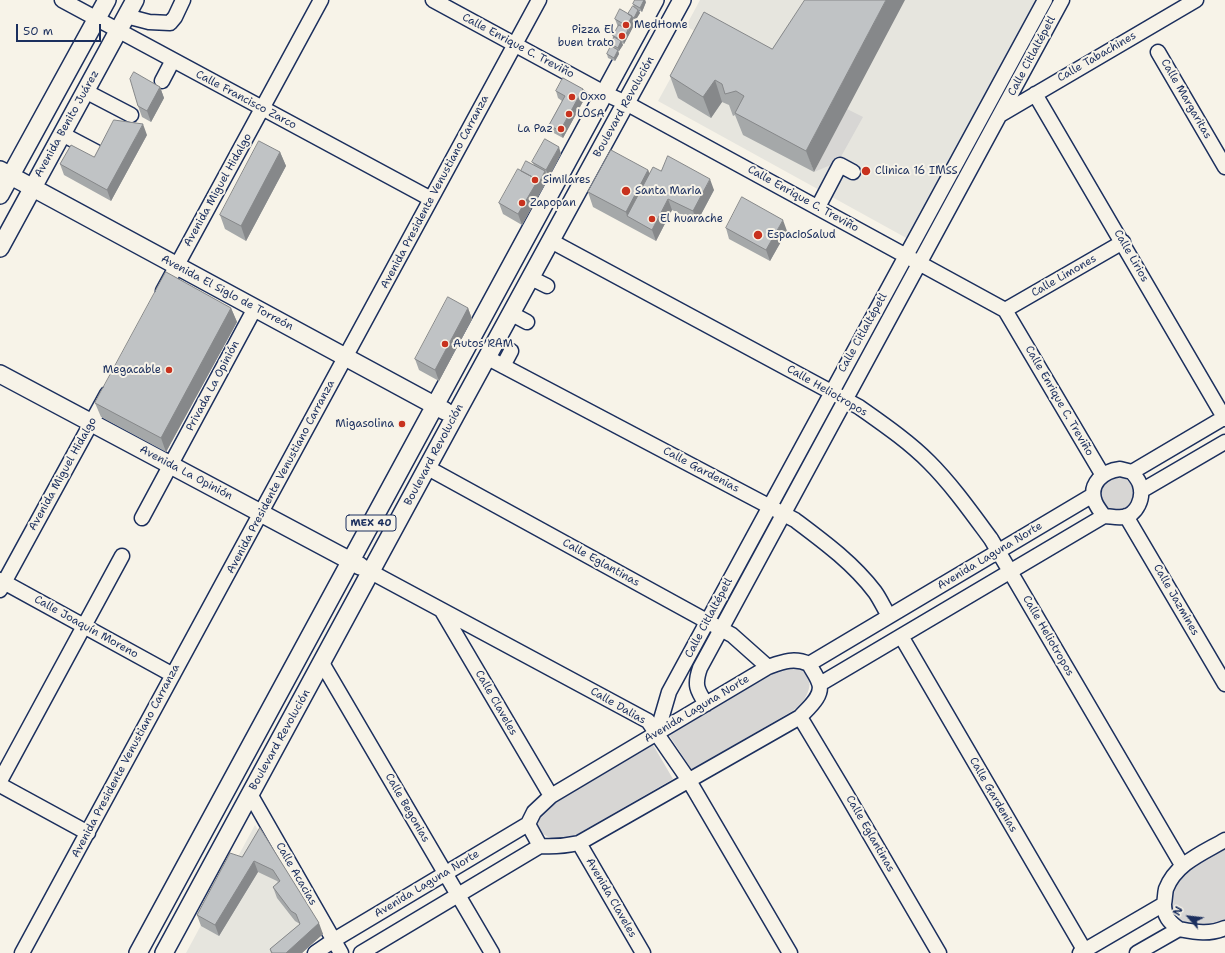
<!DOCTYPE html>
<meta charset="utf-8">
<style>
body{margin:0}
#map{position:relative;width:1225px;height:953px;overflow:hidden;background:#f7f3e8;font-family:"Shantell Sans",sans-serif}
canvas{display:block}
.north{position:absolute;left:1169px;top:897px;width:40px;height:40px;-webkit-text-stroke:3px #f7f3e8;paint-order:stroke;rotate:298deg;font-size:11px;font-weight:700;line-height:16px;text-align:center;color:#1b2f5e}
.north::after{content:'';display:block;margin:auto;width:14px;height:18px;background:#1b2f5e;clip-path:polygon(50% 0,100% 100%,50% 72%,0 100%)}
.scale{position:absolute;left:16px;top:24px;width:85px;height:18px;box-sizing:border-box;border:2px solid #1b2f5e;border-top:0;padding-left:5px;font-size:12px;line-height:14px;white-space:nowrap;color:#1b2f5e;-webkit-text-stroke:3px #f7f3e8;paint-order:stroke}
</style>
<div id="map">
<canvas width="1225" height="953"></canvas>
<div class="north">N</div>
<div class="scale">50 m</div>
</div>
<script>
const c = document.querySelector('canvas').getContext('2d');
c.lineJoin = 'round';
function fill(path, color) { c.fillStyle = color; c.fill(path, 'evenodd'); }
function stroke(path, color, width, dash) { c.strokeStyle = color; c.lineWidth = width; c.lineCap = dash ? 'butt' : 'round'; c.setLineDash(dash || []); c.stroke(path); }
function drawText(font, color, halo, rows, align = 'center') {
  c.font = font + ' "Shantell Sans",sans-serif'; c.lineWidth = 4; c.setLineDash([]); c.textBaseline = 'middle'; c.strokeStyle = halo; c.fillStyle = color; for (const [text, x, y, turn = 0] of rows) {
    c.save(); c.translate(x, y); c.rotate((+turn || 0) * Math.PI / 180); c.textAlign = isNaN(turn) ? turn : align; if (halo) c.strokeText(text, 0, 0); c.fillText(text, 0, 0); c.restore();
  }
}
const built = new Path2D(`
 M700 0H1042L910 240 658 101 696 32 686 26Z
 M255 825 323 934 300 953H186Z`);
const green = new Path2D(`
 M847 109 863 117 838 162 814 172Z
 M1100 494a17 17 0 1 1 34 0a17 17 0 1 1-34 0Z
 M796 664C815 678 812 690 799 707L692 770 665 729 769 666Z
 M649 738 673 779 569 839C557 841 550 839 540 832L536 819 540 808Z
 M1225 841V926L1179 928 1165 904 1175 874Z`);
const minor = new Path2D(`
 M62 0 431 199
 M433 0 606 94 626 103 1005 310 1102 474
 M126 16 149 22 170 23 175 17 183 0
 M1158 52 1225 167
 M162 81 173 60
 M85 91 131 115
 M1035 94 1225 419
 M1000 115 1196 0
 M62 134 100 154
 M818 207 840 165 853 172
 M551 241 859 407C883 424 908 441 929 462 952 485 971 512 991 539L1182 865
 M531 278 547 286
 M163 291 321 0
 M1005 310 1123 242
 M512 314 527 322
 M488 358 795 520C823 541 853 563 875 592 880 599 884 608 889 616
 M503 366 511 351
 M428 468 732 635 768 667
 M1120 469 1132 472C1135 476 1139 480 1140 485 1144 498 1137 515 1123 517 1116 518 1110 516 1104 516 1101 512 1097 507 1095 502 1088 484 1103 471 1120 469Z
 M1132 472 1225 417
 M1141 491 1225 442
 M1126 516 1225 684
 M142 518 255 308
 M371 572 648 721 688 779 790 953
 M0 580 173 675
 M0 590 107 394
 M442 611 551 796
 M901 636 1086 953
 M322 663 492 953
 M809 664 1093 495
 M820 684 1104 516
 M706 704C697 690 694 685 700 668L1062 0
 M800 717 845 792 939 953
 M657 733 669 692 1045 0
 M0 781 122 556
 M0 785 88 833
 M250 794 341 953
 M528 824 540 846
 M579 843 643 953
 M1164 904C1164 916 1169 922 1179 929
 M22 953 539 0
 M315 953 334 940 528 824 534 812 551 796 768 667C782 662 794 657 809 664
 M361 953 540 846C554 847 565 846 579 843L800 717C807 709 824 696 819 683 817 676 812 670 809 664
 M1080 953 1164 904C1165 899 1165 893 1166 889 1176 863 1203 853 1225 840
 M1137 953 1179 929C1195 932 1209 935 1225 928`);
const major = new Path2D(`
 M0 170 445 411
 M0 195 107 0
 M0 248 135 0
 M0 374 360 566
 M138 953 655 0
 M164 953 455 416 682 0`);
const wall = new Path2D(`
 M646 2 642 12 639 10 640 13 635 21H634L635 23 624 44 622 43 623 45 619 51H618L619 54 615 61 608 58 607 54 612 47 611 44 614 37 613 36 618 27 615 19 628 14 634 7 633 4Z
 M772 49 814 172 743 135 735 115 733 116 729 105 722 102 711 118 678 98 670 76Z
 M160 87 164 98 151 122 142 117 138 106Z
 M556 91 586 96 563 138 552 132 549 125 562 101 558 98Z
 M147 135 111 201 64 175 60 164 94 157Z
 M280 152 286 166 246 241 225 229 220 215Z
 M561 154 549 177 547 176 548 179 522 225 503 214 499 203 521 171 534 165 532 162Z
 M648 170 650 174 661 171 714 190 697 222 672 210 656 241 593 207 588 192Z
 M726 228 787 231 770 261 729 239Z
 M231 308 237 322 166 452 101 417 95 403Z
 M468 308 472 319 439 381 419 370 415 359Z
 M260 828 323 934 302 953H271L270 949 300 924 295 921 277 898 273 887 278 882 277 881 258 872 219 936 201 926 197 915 242 857Z`);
const shadedWall = new Path2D(`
 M644 0H645L646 2 642 12 640 8Z
 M886 0H905L814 172 806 151Z
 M638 10 640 13 635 21 634 18Z
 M632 16 635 23 630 33 627 26Z
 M628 30 630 33 624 44 623 40Z
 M621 41 623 45 619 51 618 48Z
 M618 50 619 54 615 61 614 58Z
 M715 80 722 102 711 118 703 97Z
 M160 87 164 98 151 122 147 111Z
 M583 89 586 96 563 138 560 131Z
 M143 124 147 135 111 201 107 190Z
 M559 147 561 154 549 177 546 170Z
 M280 152 286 166 246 241 241 226Z
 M648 170 654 185 627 216 626 212Z
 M545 171 548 179 522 225 518 214 538 180Z
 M710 179 714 190 697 222 693 211Z
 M668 199 672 210 656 241 652 230Z
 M783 220 787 231 770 261 766 250Z
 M231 308 237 322 166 452 161 438Z
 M468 308 472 319 439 381 435 370Z
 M254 861 258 872 219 936 215 925Z
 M319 923 323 934 302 953H286Z`);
const building = new Path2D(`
 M635 0H644L640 8 633 4Z
 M805 0H886L806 151 735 113 744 96 736 91 725 94 722 84 715 80 703 97 670 76 704 12 772 49Z
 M633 6 638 10 634 18 628 14Z
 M620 9 632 16 627 26 615 19Z
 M619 25 628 30 623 40 613 36Z
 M614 37 621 41 618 48 611 44Z
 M611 46 618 50 614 58 607 54Z
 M134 72 160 87 147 111 138 106 130 79Z
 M563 78 583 89 560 131 549 125 565 96 556 91Z
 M114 120 143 124 107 190 60 164 71 145 94 157Z
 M545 139 559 147 546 170 532 162Z
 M259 141 280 152 241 226 220 215Z
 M611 150 648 170 626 212 588 192Z
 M668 156 710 179 693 211 668 199 652 230 627 216 653 167 661 171Z
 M526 161 545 171 539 183 538 180 521 171Z
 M518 169 538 180 518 214 499 203Z
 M742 197 783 220 766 250 726 228Z
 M166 272 231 308 161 438 95 403Z
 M448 297 468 308 435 370 415 359Z
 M260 828 319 923 286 953H272L270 949 300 924 296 914 291 911 273 887 280 881 273 870 254 861 215 925 197 915 230 853 242 857Z`);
const markers = [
 [626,25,4,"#c8321e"],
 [622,36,4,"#c8321e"],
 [572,97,4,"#c8321e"],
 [569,114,4,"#c8321e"],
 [561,129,4,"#c8321e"],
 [866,171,5,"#c8321e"],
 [535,180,4,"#c8321e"],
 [626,191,5,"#c8321e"],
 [522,203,4,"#c8321e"],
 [652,219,4,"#c8321e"],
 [758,235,5,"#c8321e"],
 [445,344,4,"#c8321e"],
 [169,370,4,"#c8321e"],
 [402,424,4,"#c8321e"]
];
const shields = [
 [371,523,50]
];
const shieldNames = [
 ["MEX 40",371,523]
];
const poiNames = [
 ["MedHome",634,25],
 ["Pizza El",614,30,"right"],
 ["buen trato",614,43,"right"],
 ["Oxxo",580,97],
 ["LOSA",577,114],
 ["La Paz",553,129,"right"],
 ["Clinica 16 IMSS",875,171],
 ["Similares",543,180],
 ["Santa Maria",635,191],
 ["Zapopan",530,203],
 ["El huarache",660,219],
 ["EspacioSalud",767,235],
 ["Autos RAM",453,344],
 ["Megacable",161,370,"right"],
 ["Migasolina",394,424,"right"]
];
const streetNames = [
 ["Calle Enrique C. Treviño",518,46,28],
 ["Calle Citlaltépetl",1032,56,-62],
 ["Calle Tabachines",1097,57,-30],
 ["Calle Margaritas",1186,99,60],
 ["Calle Francisco Zarco",246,100,28],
 ["Boulevard Revolución",624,107,-61],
 ["Avenida Benito Juárez",67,124,-61],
 ["Avenida Miguel Hidalgo",218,190,-61],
 ["Avenida Presidente Venustiano Carranza",435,192,-62],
 ["Calle Enrique C. Treviño",803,199,29],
 ["Calle Lirios",1131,256,60],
 ["Calle Limones",1064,276,-30],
 ["Avenida El Siglo de Torreón",227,293,28],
 ["Calle Citlaltépetl",863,333,-61],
 ["Privada La Opinión",213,386,-62],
 ["Calle Heliotropos",827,391,30],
 ["Calle Enrique C. Treviño",1059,401,60],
 ["Boulevard Revolución",434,455,-62],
 ["Calle Gardenias",701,470,28],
 ["Avenida La Opinión",186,473,28],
 ["Avenida Miguel Hidalgo",63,474,-61],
 ["Avenida Presidente Venustiano Carranza",281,477,-62],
 ["Avenida Laguna Norte",990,556,-31],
 ["Calle Eglantinas",601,563,29],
 ["Calle Jazmines",1176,600,60],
 ["Calle Citlaltépetl",709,618,-62],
 ["Calle Joaquín Moreno",86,627,29],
 ["Calle Heliotropos",1048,636,60],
 ["Calle Claveles",496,703,60],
 ["Calle Dalias",618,706,30],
 ["Avenida Laguna Norte",697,709,-31],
 ["Boulevard Revolución",280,740,-61],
 ["Avenida Presidente Venustiano Carranza",126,761,-62],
 ["Calle Gardenias",993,795,60],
 ["Calle Begonias",407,808,60],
 ["Calle Eglantinas",870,834,60],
 ["Calle Acacias",296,874,60],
 ["Avenida Laguna Norte",427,884,-31],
 ["Avenida Claveles",611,898,60]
];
fill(built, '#e6e5de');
fill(green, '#d7d6d4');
stroke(minor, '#1b2f5e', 17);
stroke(major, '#1b2f5e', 20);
stroke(minor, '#f7f3e8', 14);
stroke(major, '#f7f3e8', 17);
fill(wall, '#a5a8a9');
fill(shadedWall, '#86888a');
fill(building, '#c0c3c5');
stroke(building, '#86888a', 1);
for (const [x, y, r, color] of markers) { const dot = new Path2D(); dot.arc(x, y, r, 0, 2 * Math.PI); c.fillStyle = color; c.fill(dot); stroke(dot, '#f7f3e8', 1.5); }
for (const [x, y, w] of shields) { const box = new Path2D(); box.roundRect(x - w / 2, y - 8, w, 16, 3); c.fillStyle = '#f7f3e8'; c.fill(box); stroke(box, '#1b2f5e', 1); }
drawText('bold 10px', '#1b2f5e', null, shieldNames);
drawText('11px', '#1b2f5e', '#f7f3e8', poiNames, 'left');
drawText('11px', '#1b2f5e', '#f7f3e8', streetNames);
</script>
